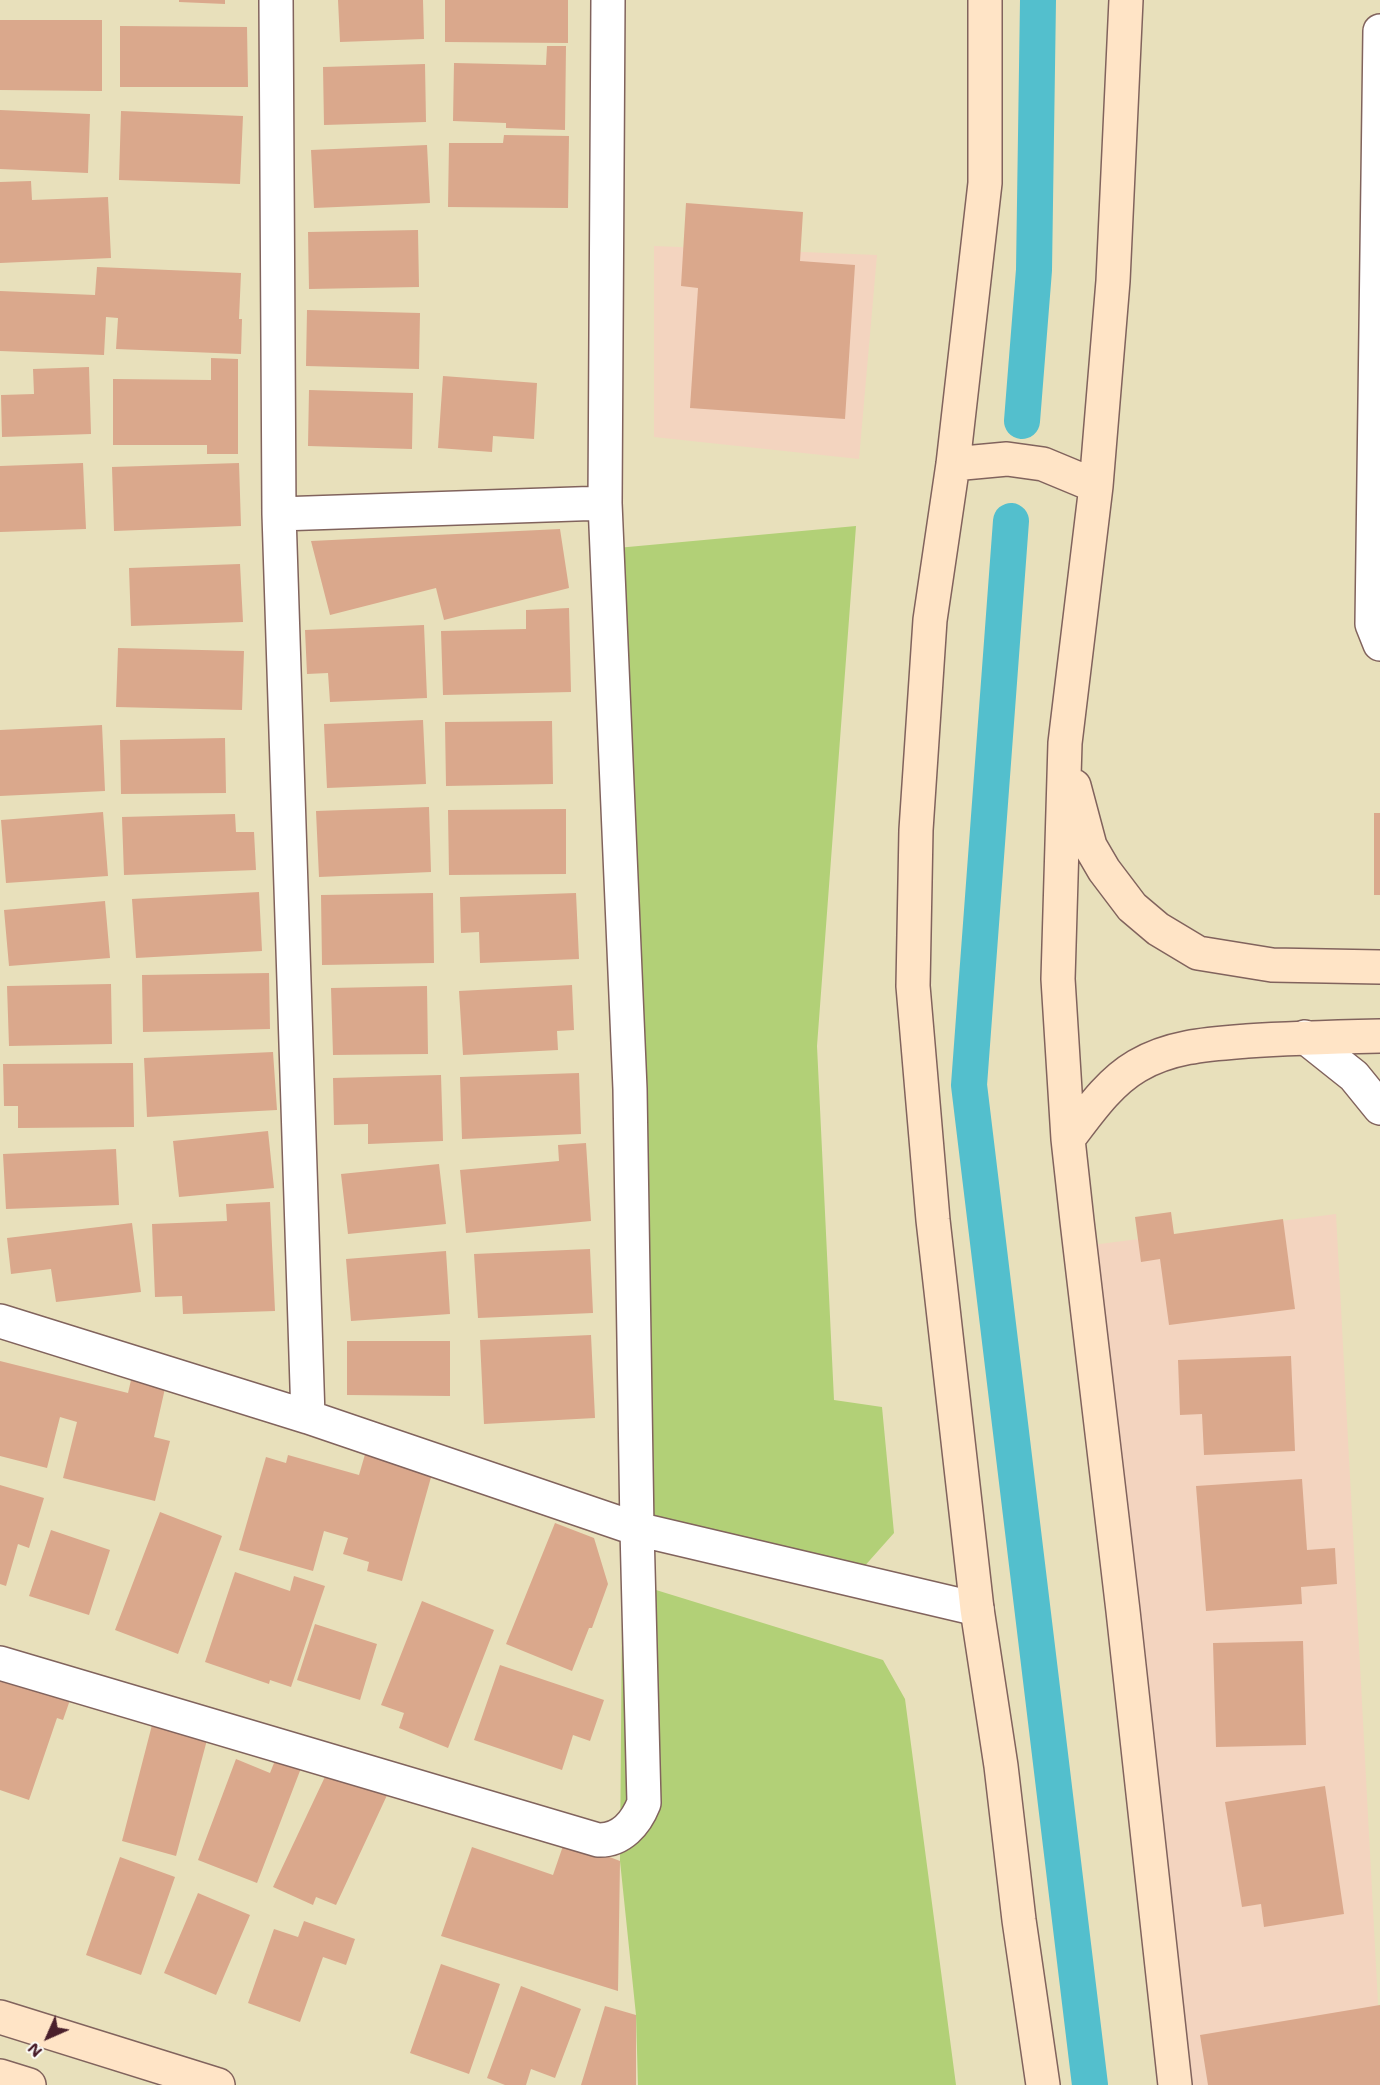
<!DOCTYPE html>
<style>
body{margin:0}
#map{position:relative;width:1380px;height:2085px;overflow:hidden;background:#e8e0bb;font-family:"Shantell Sans",sans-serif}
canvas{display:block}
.north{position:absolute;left:18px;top:2007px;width:60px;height:60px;-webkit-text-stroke:4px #fdfcf7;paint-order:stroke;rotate:225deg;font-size:16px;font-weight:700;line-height:24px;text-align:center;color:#4a1f2b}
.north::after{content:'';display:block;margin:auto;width:21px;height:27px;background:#4a1f2b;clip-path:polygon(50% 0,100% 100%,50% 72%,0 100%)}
</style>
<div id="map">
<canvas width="1380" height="2085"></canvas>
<div class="north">N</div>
</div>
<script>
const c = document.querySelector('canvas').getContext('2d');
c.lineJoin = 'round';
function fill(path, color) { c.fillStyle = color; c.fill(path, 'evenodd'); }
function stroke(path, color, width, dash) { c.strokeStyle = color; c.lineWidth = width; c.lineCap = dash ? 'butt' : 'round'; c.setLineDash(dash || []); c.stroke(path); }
const built = new Path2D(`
 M654 246 877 255 859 459 654 437Z
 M1336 1214 1380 2041V2085H1157L1068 1248Z`);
const green = new Path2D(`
 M856 526 817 1046 834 1400 882 1407 894 1533 862 1569 653 1515 606 549Z
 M656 1590 883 1660 905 1699 956 2085H638L636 2015 620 1861 622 1608Z`);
const canal = new Path2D(`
 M1022 421 1034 270 1038 0
 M1011 521 969 1085 1090 2085`);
const building = new Path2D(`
 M179 0H225V4L179 2Z
 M338 0H423L424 39 340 42Z
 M445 0H568V43L445 42Z
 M0 20H102V91L0 90Z
 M120 26 247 27 248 87H120Z
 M547 46H566L565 130 506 128V123L453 121 454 63 546 65Z
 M425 64 426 122 324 125 323 67Z
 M0 110 90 114 88 173 0 169Z
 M121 111 243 116 240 184 119 180Z
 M504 135 569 136 568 208 448 207 449 143H503Z
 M427 145 430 203 314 208 311 150Z
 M31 181 32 200 108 197 111 258 0 263V182Z
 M686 203 803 212 800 261 855 265 845 419 690 408 698 288 681 286Z
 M418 230 419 287 309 289 308 232Z
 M97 267 241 273 239 319H242L241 354 116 349 118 318 106 317 104 355 0 351V291L95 295Z
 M307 310 420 313 419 369 306 366Z
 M211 358 238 359V454H207V445H113V379L211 380Z
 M89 367 91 434 2 437 1 395 34 394 33 369Z
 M443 376 537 383 534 439 493 436 492 452 438 448Z
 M309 390 413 393 412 449 308 446Z
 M83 463 86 529 0 532V466Z
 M239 463 241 526 114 531 112 467Z
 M560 529 569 588 444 620 436 588 330 615 311 541Z
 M240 564 243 622 131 626 129 568Z
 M569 608 571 692 443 695 441 631 526 629V610Z
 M424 625 427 698 330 702 328 673 307 674 305 630Z
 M118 648 244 651 242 710 116 707Z
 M423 720 426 784 327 788 324 724Z
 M552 721 553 784 446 786 445 722Z
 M102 725 105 791 0 796V730Z
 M225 738 226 793 121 794 120 740Z
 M429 807 431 872 319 877 316 811Z
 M566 809V874L449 875 448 810Z
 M103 812 108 876 6 883 1 820Z
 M1374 813H1380V895H1374Z
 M235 814 236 832H254L256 870 124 875 122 817Z
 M259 892 262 951 136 958 132 899Z
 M433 893 434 963 322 965 321 895Z
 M576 893 579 959 480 963 479 932 461 933 460 897Z
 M105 901 110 958 9 966 4 910Z
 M269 973 270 1029 143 1032 142 975Z
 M111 984 112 1044 9 1046 7 986Z
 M572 985 574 1030 557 1031 558 1050 463 1055 459 991Z
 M427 986 428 1054 333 1055 331 988Z
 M273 1052 277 1110 147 1117 144 1058Z
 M133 1063 134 1127 18 1128V1106H4L3 1064Z
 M579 1073 581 1134 462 1139 460 1077Z
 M441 1075 443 1141 368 1144V1124L334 1125 333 1078Z
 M268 1131 274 1188 179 1197 173 1141Z
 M586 1143 591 1221 466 1233 460 1170 559 1161 558 1145Z
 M116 1149 119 1205 6 1209 3 1154Z
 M439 1164 446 1224 348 1234 341 1174Z
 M270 1202 275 1311 183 1314 182 1296 155 1297 152 1224 227 1221 226 1204Z
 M1171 1212 1174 1234 1283 1219 1295 1309 1169 1325 1160 1259 1141 1262 1135 1217Z
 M132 1223 141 1292 56 1302 51 1269 11 1274 7 1238Z
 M590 1249 593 1313 478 1318 474 1254Z
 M446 1251 450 1314 351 1321 346 1259Z
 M591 1335 595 1418 484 1424 480 1340Z
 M347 1341H450V1396L347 1395Z
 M1291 1356 1295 1451 1204 1455 1202 1414 1180 1415 1178 1360Z
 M0 1361 128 1393 132 1376 166 1384 154 1437 170 1441 155 1501 63 1478 77 1422 60 1417 47 1468 0 1456Z
 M368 1444 435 1463 402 1581 367 1571 369 1562 343 1554 348 1538 324 1531 313 1571 239 1550 266 1457 286 1463 288 1455 359 1475Z
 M1302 1479 1307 1550 1335 1548 1337 1584 1301 1587 1302 1604 1206 1611 1196 1486Z
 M0 1485 44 1498 29 1548 18 1544 6 1586 0 1584Z
 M160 1512 222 1536 178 1654 115 1630Z
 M555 1523 594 1538 608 1584 592 1628H589L572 1671 506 1644Z
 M51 1530 110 1550 89 1615 29 1596Z
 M235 1572 290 1591 294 1576 325 1586 291 1687 270 1680 269 1684 205 1662Z
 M422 1601 494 1630 448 1748 399 1728 404 1713 381 1705Z
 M315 1624 377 1644 360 1700 297 1680Z
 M1303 1641 1306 1745 1216 1747 1213 1643Z
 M500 1665 604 1700 590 1741 573 1735 562 1770 474 1740Z
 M0 1675 70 1700 63 1720 57 1718 29 1800 0 1790Z
 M152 1725 207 1740 176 1856 122 1841Z
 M278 1753 303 1763 257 1883 198 1860 236 1759 270 1773Z
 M331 1764 389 1791 336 1905 316 1897 313 1905 273 1887Z
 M1325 1786 1344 1914 1264 1927 1261 1904 1242 1907 1225 1802Z
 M565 1840 620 1861 618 1991 441 1936 472 1847 553 1875Z
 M120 1857 175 1877 141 1975 86 1955Z
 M198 1893 250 1915 216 1995 164 1973Z
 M304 1921 355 1939 346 1965 323 1957 300 2022 248 2003 274 1929 298 1937Z
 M441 1964 500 1984 469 2074 410 2053Z
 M521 1986 581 2009 555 2078 531 2069 526 2085H505L487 2078Z
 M1380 2005V2085H1208L1200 2035Z
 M605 2006 636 2015V2085H581Z`);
const street = new Path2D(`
 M276 0 279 514 308 1417
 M1380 31 1372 624 1380 644
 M279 514 605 503
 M1305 1037 1354 1076 1380 1108
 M0 1321 308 1417 637 1529 977 1609
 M0 1663 598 1840C621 1841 636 1823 644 1803L637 1529 630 1089 605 503 608 0`);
const secondary = new Path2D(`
 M985 0V183L953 464 930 620 916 830 913 986 933 1220 977 1609 1001 1766 1019 1920 1043 2085
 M1126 0 1113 281 1096 486 1065 743 1058 979 1068 1139 1077 1221 1123 1611 1175 2085
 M953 464 1007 459 1043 464 1096 486
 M1074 786 1090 846 1104 870 1132 907 1158 929 1198 953 1272 965 1380 967
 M1068 1139C1088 1113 1108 1083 1137 1066 1171 1046 1209 1044 1247 1041 1292 1038 1336 1037 1380 1036
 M0 2017 218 2085
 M0 2076 29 2085`);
fill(built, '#f3d4bf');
fill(green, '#b2d077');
stroke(canal, '#53bfcd', 36);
fill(building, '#daa88c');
stroke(street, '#81635d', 36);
stroke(secondary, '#81635d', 36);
stroke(street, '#fff', 33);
stroke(secondary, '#ffe4c6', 33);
</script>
